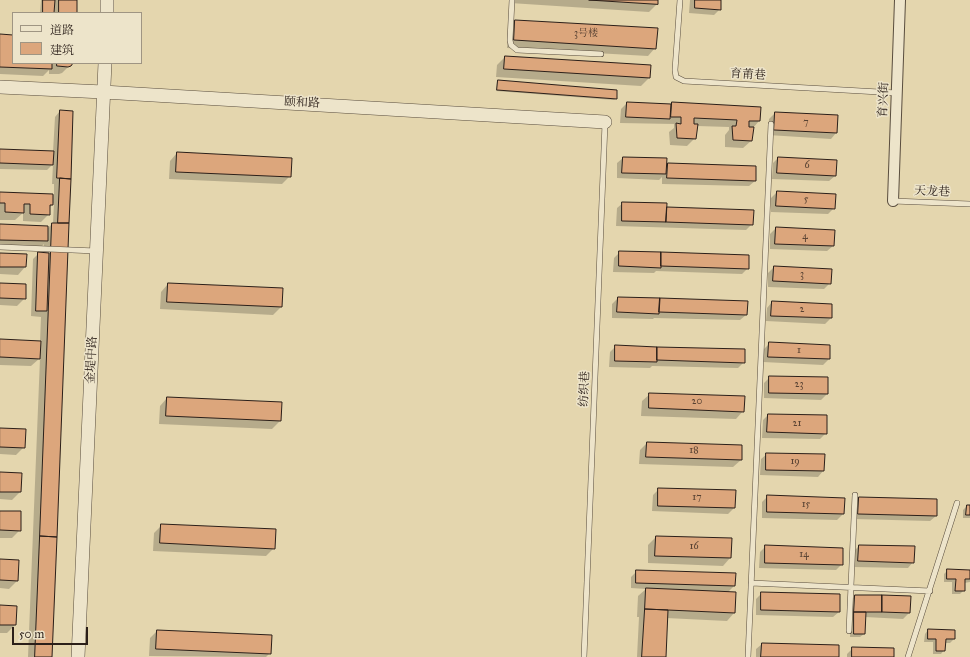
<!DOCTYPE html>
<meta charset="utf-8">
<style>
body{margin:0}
#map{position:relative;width:970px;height:657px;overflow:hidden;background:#e4d6ae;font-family:"IM FELL Great Primer","Noto Serif SC",serif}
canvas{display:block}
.legend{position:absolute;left:12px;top:12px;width:130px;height:52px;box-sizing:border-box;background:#ede4ca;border:1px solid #9f9583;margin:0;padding:5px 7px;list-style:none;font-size:12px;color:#2b1f19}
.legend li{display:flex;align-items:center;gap:8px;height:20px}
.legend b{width:20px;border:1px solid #9f9583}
.scale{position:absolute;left:12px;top:627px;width:76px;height:18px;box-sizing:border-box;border:2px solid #2b1f19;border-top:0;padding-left:5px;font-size:12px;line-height:14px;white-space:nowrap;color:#2b1f19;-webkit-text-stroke:3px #ede4ca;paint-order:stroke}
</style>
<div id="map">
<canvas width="970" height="657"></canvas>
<ul class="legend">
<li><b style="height:5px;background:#ede4ca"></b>道路</li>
<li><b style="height:11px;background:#dca67c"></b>建筑</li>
</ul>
<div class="scale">50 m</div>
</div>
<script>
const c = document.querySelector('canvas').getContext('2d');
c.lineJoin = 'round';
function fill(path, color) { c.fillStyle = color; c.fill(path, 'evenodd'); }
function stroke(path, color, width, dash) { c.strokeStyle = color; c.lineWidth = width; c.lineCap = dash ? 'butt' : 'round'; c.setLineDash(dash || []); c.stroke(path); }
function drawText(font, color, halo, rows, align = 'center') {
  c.font = font + ' "IM FELL Great Primer","Noto Serif SC",serif'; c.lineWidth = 3; c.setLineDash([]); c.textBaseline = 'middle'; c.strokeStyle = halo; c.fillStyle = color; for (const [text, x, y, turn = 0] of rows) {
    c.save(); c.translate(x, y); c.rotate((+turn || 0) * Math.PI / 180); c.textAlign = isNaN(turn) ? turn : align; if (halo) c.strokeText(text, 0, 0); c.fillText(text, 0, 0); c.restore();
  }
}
const shadow = new Path2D(`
 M41 0H76V13H40Z
 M510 0H657V4L649 12 510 3Z
 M690 0H720V9L714 15 689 13Z
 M516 21 655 48 648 56 507 48 508 28Z
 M0 35 13 36V63H72L62 73 59 74H49V70L43 76 0 74Z
 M505 57 650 66 649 78 641 86 496 77 497 65Z
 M498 81 616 99 614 100 496 91 497 82Z
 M627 103 670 105 672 103 759 121 753 128 751 141 743 148 725 147V135L729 130V127L697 126 695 138 687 146 670 145 669 132 674 128V124L620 123 621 109Z
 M60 111 72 112 51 657H28L40 358 31 366 0 365V340L40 342 41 317 31 316 33 259 39 253H44V244L41 247 0 245V225L47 229 53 223 54 203 49 208V214L41 222 23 221V213L15 220H0V193L54 195V184H52L53 164 47 170 0 169V150L53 152 55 117Z
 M775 113 836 133 831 139 768 135 769 119Z
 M177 153 290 176 282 184 169 179 170 161Z
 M623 158 665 167 668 164 755 181 749 186 662 184V177L659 180 617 178V163Z
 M778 158 835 176 829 181 772 179 773 163Z
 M777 192 834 208 828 214 771 212V198Z
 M623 203 666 208 753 211 752 224 746 230 616 226 617 208Z
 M776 228 833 246 827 251 770 249V234Z
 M620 252 748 268 742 274 656 271 654 273 613 272 614 258Z
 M0 254 25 267 18 275 0 274Z
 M774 267 830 283 824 289 768 287V273Z
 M0 284 25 298 17 306 0 305Z
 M168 284 281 307 273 315 160 309 161 292Z
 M618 298 746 315 740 320 654 318 653 319 612 318V304Z
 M772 302 831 318 825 324 766 321 767 308Z
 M769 344 829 359 823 365 763 362 764 349Z
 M616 346 744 362 738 368 652 366 650 368 609 367 610 352Z
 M770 377 827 378V394L821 400 764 398V383Z
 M650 394 743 411 736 419 641 416 642 401Z
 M167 398 281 403 280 421 272 429 159 424 160 406Z
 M768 415 826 433 820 439 762 438 763 420Z
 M0 429 24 447 16 455 0 454Z
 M647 443 741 460 733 467 639 464 640 450Z
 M767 454 823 471 818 477 760 475 761 459Z
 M0 473 20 492 12 500 0 499Z
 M659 489 734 508 728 514 652 511 653 495Z
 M768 496 843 514 837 520 762 518V502Z
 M859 498 936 516 930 521 853 519V504Z
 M967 506H970V518H963V510Z
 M0 512 20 530 12 538H0Z
 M162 525 274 548 266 556 153 551 154 533Z
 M656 537 730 558 723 566 648 563V545Z
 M766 546 842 564 836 570 759 568 760 552Z
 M859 546 914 547 913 562 908 568 853 567V552Z
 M0 560 17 581 9 589 0 588Z
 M948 570 970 571V582L964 583V590L960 594H952V582H944V574Z
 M637 571 734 586 728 592 734 613 727 621 666 618 665 657H637L639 617H637L638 596 646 589 631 588V577Z
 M762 593 839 612 833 617 756 615V599Z
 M855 596 909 613 903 619 865 617 864 634 860 637H850L851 617 849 602Z
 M0 606 16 607 15 625 7 633H0Z
 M928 630 954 631V639L950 643H944V650L941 654H933V642H924L925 634Z
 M157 631 270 653 266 657 149 656 150 638Z
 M762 644 838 657H756V649Z
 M853 648 893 657H847V654Z`);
const building = new Path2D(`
 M43 0H55L54 13H43Z
 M59 0H77V13H59Z
 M589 0H658V4Z
 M695 0H721V10L695 8Z
 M515 20 658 28 656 49 514 40Z
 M0 34 13 35V63H52V69L0 67Z
 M505 56 651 65 650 78 504 69Z
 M57 63H73L71 66 68 67 57 66Z
 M498 80 617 90V99L497 90Z
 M627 102 671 104 670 119 626 117Z
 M672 102 761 107 760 121H749V127H754L752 141 733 140 732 126H736L737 120 694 118V124H698L696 139 677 138 676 123 681 124V117H671Z
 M60 110 73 111 71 179 57 178Z
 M775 112 838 115 837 133 774 130Z
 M0 149 54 151 53 165 0 163Z
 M177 152 292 158 291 177 176 172Z
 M623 157 667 158 666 174 622 173Z
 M778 157 837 160 836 176 777 173Z
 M668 163 756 166V181L667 178Z
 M60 178 71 179 69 223H58Z
 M777 191 836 194 835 209 776 206Z
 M0 192 53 194V205H50V215L30 214V204H24V213L5 212V203H0Z
 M622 202 667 203 666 222 622 221Z
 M667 207 754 210 753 225 666 222Z
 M52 223H69L57 537 40 536Z
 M0 224 48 226V241L0 240Z
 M776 227 835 230 834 246 775 244Z
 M619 251 661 252V268L619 266Z
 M38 252 49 253 47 311H36Z
 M661 252 749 255V269L661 266Z
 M0 253 27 254 26 267H0Z
 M774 266 832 269 831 284 773 281Z
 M0 283 26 284V299L0 298Z
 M168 283 283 288 282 307 167 302Z
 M618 297 660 298 659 314 617 312Z
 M660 298 748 301 747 315 659 312Z
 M772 301 832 304V318L771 316Z
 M0 339 41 341 40 359 0 357Z
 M769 342 830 345V359L768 357Z
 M615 345 657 347V362L615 361Z
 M657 347 745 349V363L657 360Z
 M769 376 828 377V394L769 393Z
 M649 393 745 396 744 412 649 408Z
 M167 397 282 402 281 421 166 416Z
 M768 414 827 415V434L767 432Z
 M0 428 26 429 25 448 0 447Z
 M647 442 742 445V460L646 457Z
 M766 453 825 454 824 471 766 470Z
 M0 472 22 473 21 492H0Z
 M658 488 736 490 735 508 658 506Z
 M767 495 845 498 844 514 767 512Z
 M859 497 937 499V516L858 514Z
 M967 505H970V515H966Z
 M0 511H21V531L0 530Z
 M161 524 276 529 275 549 160 543Z
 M40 536 57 537 52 657H35Z
 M656 536 732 538 731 558 655 556Z
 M765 545 843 548V565L765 563Z
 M859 545 915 546 914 563 858 561Z
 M0 559 19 560 18 581 0 580Z
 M947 569 970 570V579H965V591H955L956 579H947Z
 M636 570 736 573 735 586 636 583Z
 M646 588 736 592 735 613 645 609Z
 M761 592 840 594V612L761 610Z
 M855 595H882V612H854Z
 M882 595 911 596 910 613 882 612Z
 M0 605 17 606 16 625H0Z
 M645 609 668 610 666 657H642Z
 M854 612H866L865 634H854Z
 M928 629 955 630V639H946L945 651H936V639H928Z
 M157 630 272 635 271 654 156 649Z
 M762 643 839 645V657H761Z
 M852 647 894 648V657H852Z`);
const service = new Path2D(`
 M512 0 510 40 511 45 517 50 601 54
 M680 0 675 70 676 77 684 81 897 93
 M893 201 970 204
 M0 247 96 251
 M751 583 930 591
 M849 631 855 495
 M584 657 605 123
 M748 657 771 124
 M908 657 957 503`);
const minor = new Path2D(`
 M893 201 900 0`);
const tertiary = new Path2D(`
 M107 13V0
 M0 87 103 92 605 122
 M78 657 105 63`);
const numberNames = [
 ["3号楼",586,34],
 ["7",806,123],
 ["6",807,166],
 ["5",806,200],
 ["4",805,237],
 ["3",802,275],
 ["2",802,310],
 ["1",799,351],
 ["23",799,385],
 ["20",697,402],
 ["21",797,424],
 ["18",694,451],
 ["19",795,462],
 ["17",697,498],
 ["15",806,505],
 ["16",694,547],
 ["14",804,555]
];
const streetNames = [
 ["育莆巷",748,75,3],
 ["育兴街",884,100,-88],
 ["颐和路",302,103,3],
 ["天龙巷",932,192,2],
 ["金堤中路",92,360,-87],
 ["纺织巷",585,389,-88]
];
fill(shadow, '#0003');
fill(building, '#dca67c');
stroke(building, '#2b1f19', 1);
stroke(service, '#594d3e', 6);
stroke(minor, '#594d3e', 12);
stroke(tertiary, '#594d3e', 14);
stroke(service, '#ede4ca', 5);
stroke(minor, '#ede4ca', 10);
stroke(tertiary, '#ede4ca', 13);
drawText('10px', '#574132', null, numberNames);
drawText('12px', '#2b1f19', '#ede4ca', streetNames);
</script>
